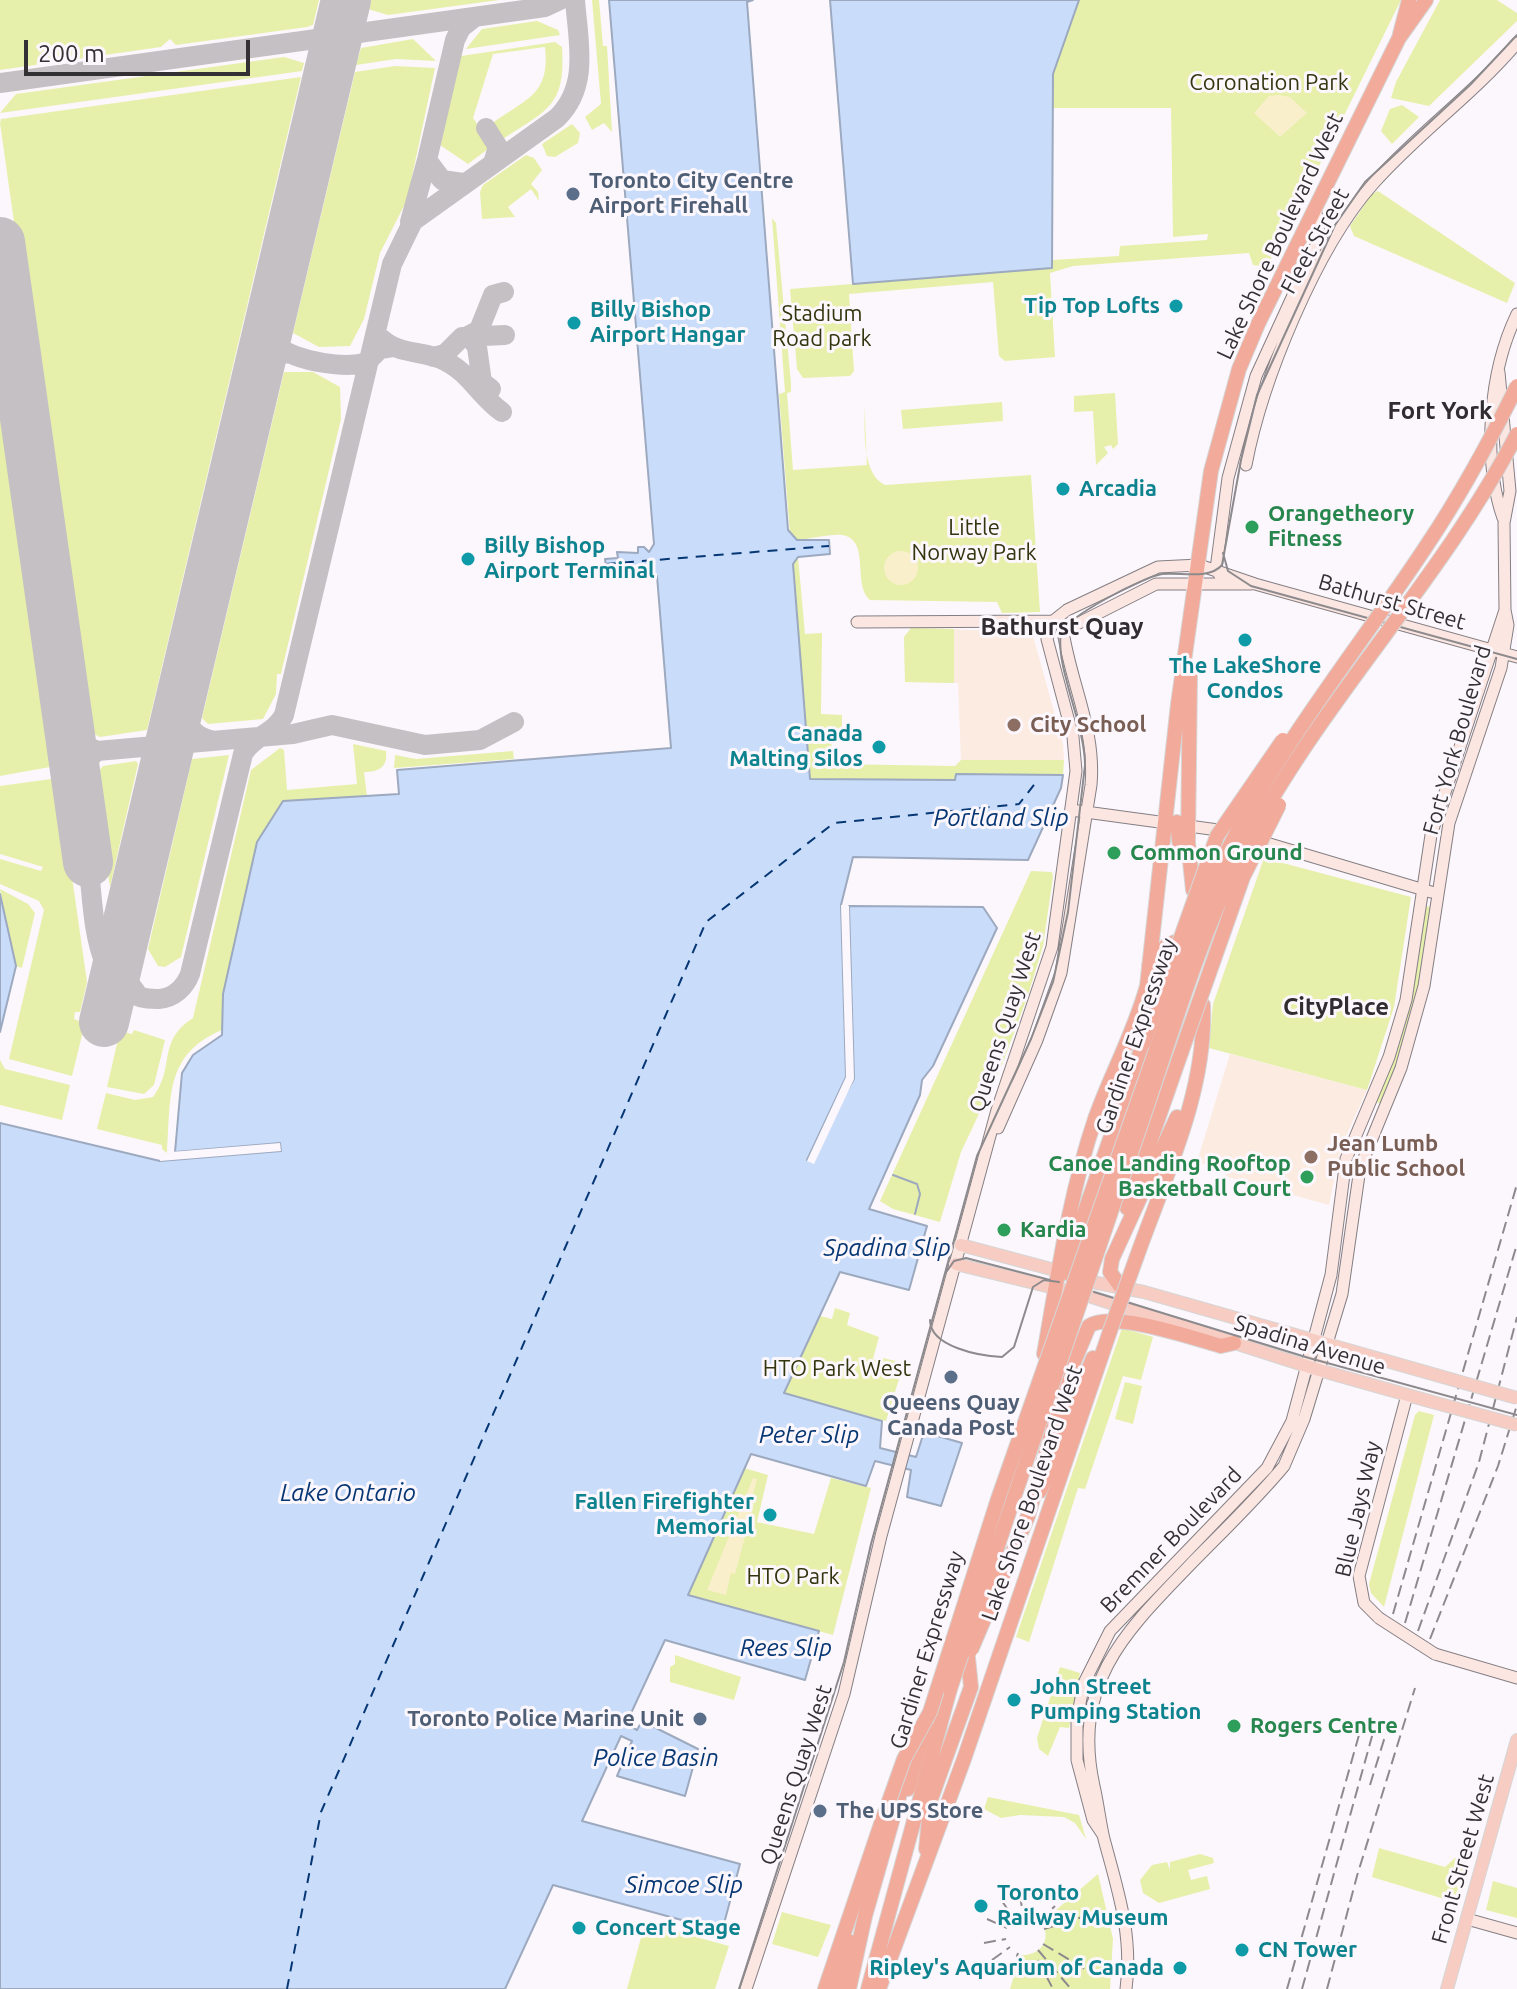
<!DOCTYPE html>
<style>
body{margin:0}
#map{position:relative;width:1517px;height:1989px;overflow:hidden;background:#fcf7fc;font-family:Ubuntu,sans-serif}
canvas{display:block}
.scale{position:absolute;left:24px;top:40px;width:226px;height:36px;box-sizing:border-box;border:4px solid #333133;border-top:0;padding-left:10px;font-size:24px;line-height:28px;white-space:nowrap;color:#333133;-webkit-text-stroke:6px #fcf7fc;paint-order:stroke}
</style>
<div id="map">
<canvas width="1517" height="1989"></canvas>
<div class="scale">200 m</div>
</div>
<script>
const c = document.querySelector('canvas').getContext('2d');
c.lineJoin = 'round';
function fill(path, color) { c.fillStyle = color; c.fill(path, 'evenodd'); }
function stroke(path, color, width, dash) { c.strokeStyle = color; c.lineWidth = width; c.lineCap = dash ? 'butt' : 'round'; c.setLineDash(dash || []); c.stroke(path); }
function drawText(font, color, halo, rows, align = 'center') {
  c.font = font + ' Ubuntu,sans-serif'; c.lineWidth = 6; c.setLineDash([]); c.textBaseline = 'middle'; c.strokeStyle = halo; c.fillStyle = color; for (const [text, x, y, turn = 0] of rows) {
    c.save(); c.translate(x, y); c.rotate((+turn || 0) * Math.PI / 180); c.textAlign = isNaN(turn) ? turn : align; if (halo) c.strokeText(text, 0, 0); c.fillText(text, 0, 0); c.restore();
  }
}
const education = new Path2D(`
 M911 628 1032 632 1063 744 1064 760H961L958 683 905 682 904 637Z
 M1230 1054 1367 1090 1341 1147 1329 1205 1228 1177 1219 1168 1197 1162Z`);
const green = new Path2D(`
 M0 0H319L313 25 307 27 176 45 170 39 161 47 0 70Z
 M371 0H499L388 15 368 9Z
 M592 0H599L603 46H607L612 132 604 123 592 130 585 117 601 104Z
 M1079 0H1401L1291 223 1285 216C1274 232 1276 249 1268 267L1253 265 1249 253 1073 266 1050 273 1055 357 1005 361 999 356 993 282 849 294 854 371 850 376 803 378 797 369 790 289 1051 268 1052 260 1119 256 1120 246 1207 240 1208 234 1173 237 1171 108H1053V74Z
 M1440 0H1497L1517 13V21L1429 106 1391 98 1396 82Z
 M537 21 558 30 560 35 466 49 482 29Z
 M413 39 436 61 396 59 356 65 361 48Z
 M555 42 562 47C566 108 546 110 500 141L492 130 494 122C528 98 550 94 545 47L493 54 473 118 490 142 488 149 468 164 440 145 461 56Z
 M284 57 304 63 302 71 0 113 16 94Z
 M395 66 435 68 407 200 380 253 364 319 350 346 319 347 293 333 355 72Z
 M301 77 147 730 100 737 86 730 0 123 1 119Z
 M1402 105 1419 117 1392 144 1381 131 1390 109Z
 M572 124 580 133 578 143 555 157 547 156 542 144Z
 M526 155 534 158 542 170 531 184 538 192 539 201 531 189 508 207 515 217 482 219 480 192 483 185Z
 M1378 191 1515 283 1507 303 1354 236 1350 226 1372 194Z
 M772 218 776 223 791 383V392L787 393 793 470 867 465 864 396C866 421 859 473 885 485L1031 475 1040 612 1002 613 997 602 870 600C852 585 871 539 842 535 828 534 811 539 797 540L790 534 779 394 785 392Z
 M0 364 56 760 50 767 0 776Z
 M284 372H313L340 387 341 419 281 674H277L276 694 263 719 208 724 202 718Z
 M1115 393 1118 444 1113 449 1111 445 1104 447 1108 453 1096 465 1093 411 1074 412V396Z
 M1002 402 1003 421 903 429 901 410Z
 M798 557 805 634 822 633 821 714 842 715V731L831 732 832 764 955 766 961 760H1064L1063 775 956 774 955 780 810 779 793 564Z
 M911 628 954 629V683L905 682 904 637Z
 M353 744 386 751C388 767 379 772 364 772L367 796 284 801 257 842 223 994 222 1030C164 1054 171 1099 167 1153L162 1149V1145L97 1129 106 1093 135 1100 153 1097C176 1067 156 1042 193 1018L251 770 280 748 284 750 287 790 357 784Z
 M513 751 514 759 394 768 395 755 416 759Z
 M229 755 181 957 165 967 158 966 148 949 192 759Z
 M136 761 138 764 110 887 93 778 103 766Z
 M51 779 59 785 71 866 68 870H71L87 982 80 1012H75L74 1019 85 1023 72 1076 9 1059 44 910 39 901 0 884V859L41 871 43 867 0 854V786Z
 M1264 858 1411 897 1394 1007 1367 1090 1209 1048 1213 1004Z
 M1031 871 1052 872 1053 877 1043 946 1028 995 1002 1065 961 1152 940 1222 893 1209 880 1201Z
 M0 889 28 904 35 913 22 968 16 966Z
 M1424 906 1433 907 1422 981 1385 1105 1376 1102Z
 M134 1030 165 1040 154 1085 144 1094 107 1087 120 1031 132 1034Z
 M0 1060 5 1069 70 1085 62 1120 0 1105Z
 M835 1308 850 1313 847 1325 879 1337 873 1359 881 1362 883 1358 904 1363 886 1421 783 1393 820 1316 832 1319Z
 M1122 1328 1153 1337 1141 1380 1123 1376 1085 1489 1078 1488 1029 1642 1016 1637Z
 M1125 1382 1142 1386 1133 1424 1115 1419Z
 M1419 1411 1434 1415 1384 1607 1371 1593 1369 1584 1415 1415Z
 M744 1468 768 1475 757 1522 814 1534 831 1478 871 1488 833 1635 688 1595Z
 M675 1655 741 1677 734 1700 670 1682V1667L675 1664Z
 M1060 1667 1080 1673 1069 1728 1060 1727 1048 1756 1039 1749 1037 1738Z
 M988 1797 1079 1815 1086 1839 1075 1823 1064 1817 1020 1815 1001 1818 984 1809Z
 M1379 1848 1445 1867 1455 1858 1468 1856 1454 1902 1372 1877Z
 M1200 1854 1213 1858 1214 1863 1188 1870 1191 1880 1207 1876 1210 1889 1159 1903 1143 1893 1140 1880 1152 1865 1167 1862 1170 1870V1862Z
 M1098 1874 1113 1939 1110 1989H1010L1020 1955C1040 1956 1052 1941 1042 1922Z
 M1493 1881 1517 1888V1918L1486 1910Z
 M782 1912 831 1925 818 1957 772 1944Z
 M645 1923 729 1946 715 1989H627Z`);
const sand = new Path2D(`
 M1279 95 1290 97 1307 113 1280 137 1254 113 1269 96Z
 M884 568a17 17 0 1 1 34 0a17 17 0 1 1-34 0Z
 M753 1478 757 1479 752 1499 755 1500 735 1574 731 1573 726 1595 707 1590Z`);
const water = new Path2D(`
 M609 0H753L747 2 788 530 797 540H829L830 554 798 557 793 564 810 779 955 780 956 774 1063 775 1061 788 1028 860 853 857 841 905 846 1077 807 1160 854 1079 849 906 983 907 997 928 933 1066 922 1080 920 1095 869 1209 927 1226 909 1290 840 1272 784 1393 882 1421 880 1448 916 1457 924 1432 962 1443 941 1506 907 1497 911 1470 875 1461 866 1486 751 1454 688 1595 819 1631 805 1680 665 1640 626 1724 637 1730 642 1721 698 1749 685 1796 617 1776 632 1741 621 1736 582 1821 740 1864 722 1931 553 1885 505 1989H0V1123L160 1161 281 1151 280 1143 175 1152 182 1073 193 1055 222 1035 223 994 257 842 283 801 399 794 397 770 671 748 657 576 649 568 606 567 605 559 618 558 617 552 638 553V547H644L649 552 654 544Z
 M830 0H1079L1053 74 1052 268 853 284Z
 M0 894 16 966 0 1032Z`);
const pier = new Path2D(`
 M841 905 849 906 854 1079 814 1164 807 1161 846 1077Z
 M280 1143 281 1151 160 1161V1157L174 1156 171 1152Z`);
const stream = new Path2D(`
 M893 1175 917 1184 920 1194 915 1214`);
const ferry = new Path2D(`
 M606 564 829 546
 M287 1989 321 1812 706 922 834 823 1019 804 1037 781`);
const taxiway = new Path2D(`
 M0 83 545 7 560 0
 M486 128 498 147 493 163
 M463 183 442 180 427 160 455 40 461 28 475 17
 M410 222 427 160
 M269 322C271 330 272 339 278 346 291 360 354 372 369 360L392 264 413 221 557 118C590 86 578 41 575 0
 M468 336 479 330 493 295 504 292
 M470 337 477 347 482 382 491 389
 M382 339C398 354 422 351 441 359 469 371 479 396 502 412
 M433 357 445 354 462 337 505 335
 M257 376 272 356 289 353
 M181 696C182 719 188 735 213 741
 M65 713 76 741 97 751 293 734 332 725 425 745 480 740 514 722
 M163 773 174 752 188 744
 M77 794 80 767 97 751
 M88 862C95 911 90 1001 159 999 174 998 185 987 190 974L243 754C253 736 274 734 284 715L369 360 380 349 393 347
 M121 949 123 975 136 992`);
const runway = new Path2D(`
 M0 242 88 862
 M104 1022 346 0`);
const secondary = new Path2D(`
 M1246 465C1262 381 1316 248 1373 184 1418 133 1473 95 1517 43
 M1503 518C1482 457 1489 372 1517 314
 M1225 584 1216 569 1228 478 1256 376 1317 243 1319 226 1315 209
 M857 622 1053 621
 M1063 631 1156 584H1251
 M1071 810 1218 830
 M1263 842 1431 892
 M998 1128 1037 1040 1061 973 1091 785C1096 730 1071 684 1063 631
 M1379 1618 1364 1603 1359 1576 1407 1395
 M1435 1654 1517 1678
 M1103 1835 1093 1820 1077 1760V1718L1084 1683 1110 1631 1267 1468 1292 1421 1331 1275 1346 1159 1389 1057 1406 1000 1431 835 1505 610
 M1467 1919 1517 1933
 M746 1989 844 1694 881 1536 997 1110 1052 947 1076 771 1073 737 1047 639 1053 621 1067 610 1158 567 1199 565 1255 584 1517 657
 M1126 1989C1133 1935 1118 1891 1104 1839 1100 1822 1098 1803 1094 1786 1072 1685 1123 1634 1187 1568 1219 1535 1255 1501 1284 1466L1304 1419 1342 1294 1360 1168 1401 1068 1424 986 1449 823 1501 668 1508 625 1505 610 1504 523 1510 491 1499 372`);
const primary = new Path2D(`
 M961 1245 1066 1273
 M956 1264 1063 1290
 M1097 1283 1144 1292 1436 1375
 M1092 1297 1319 1370 1429 1401
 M1447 1989 1517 1740`);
const highway = new Path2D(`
 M1400 34 1409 0
 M1190 676 1188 842 1193 890
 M1177 822 1180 848
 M1149 965 1166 946 1175 942
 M1127 1208 1181 1053
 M1137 1256C1165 1177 1207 1090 1203 1005
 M1069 1274 1077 1234 1143 1044
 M1120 1286 1110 1272 1112 1259 1177 1117
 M1044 1354C1058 1275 1069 1196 1095 1119 1111 1074 1134 1033 1147 986L1178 704 1211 471 1239 369 1258 324 1399 38 1426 0
 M1040 1491 1093 1358
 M1028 1516 1066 1381 1089 1326C1113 1310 1193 1338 1221 1346L1234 1343
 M908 1789 926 1724
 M926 1849 931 1799 971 1687 966 1638
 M825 1989 885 1812
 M838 1989 851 1942
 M849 1989 865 1916 905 1776
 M868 1989 950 1689
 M879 1989 964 1759 1110 1331`);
const tram = new Path2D(`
 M1223 553 1228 571 1251 586 1517 659
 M947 1271 954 1261 966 1258 1050 1280
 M1094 1292 1309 1358 1517 1415
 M930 1320C930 1347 980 1356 1002 1357L1014 1347 1033 1287 1044 1280 1059 1282
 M739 1989 844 1662 871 1544 977 1156 1031 1039 1053 982 1068 912 1085 765C1085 725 1055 666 1061 633 1068 616 1143 577 1162 574 1181 572 1209 580 1222 565L1241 460 1257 395 1335 225 1365 182 1470 85 1517 35`);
const rail = new Path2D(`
 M1393 1614 1517 1184
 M1405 1623 1517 1244
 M1418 1631 1479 1462 1517 1317
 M1430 1639 1498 1466 1517 1405
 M1370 1785 1387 1730
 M1020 1894 1023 1916
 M1002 1901 1014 1919
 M1031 1917 1039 1896
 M987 1919 1007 1928
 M1039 1921 1055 1906
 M1044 1929 1102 1911
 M984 1943 1006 1939
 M1043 1944 1085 1969
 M1038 1950 1071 1989
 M992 1960 1010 1947
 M1038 1960 1053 1989
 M1011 1974 1018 1953
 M1287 1989 1361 1728
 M1302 1989 1374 1729
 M1327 1989 1357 1876 1415 1688`);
const secondaryBridge = new Path2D(`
 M1379 1618 1435 1654`);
const primaryBridge = new Path2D(`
 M1436 1375 1517 1398
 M1429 1401 1517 1425`);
const highwayBridge = new Path2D(`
 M1143 1044 1217 836 1283 740
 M1181 1053 1243 877 1279 805
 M1110 1331 1137 1256
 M971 1650 1028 1516
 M950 1689C1010 1508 1071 1328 1133 1147 1167 1050 1200 931 1248 841 1324 697 1442 579 1517 434
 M888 1804 904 1759 930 1712 998 1499 1222 862C1276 748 1358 650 1427 545 1461 494 1490 441 1517 386`);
const markers = [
 [573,194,8,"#5c6f8a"],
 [1176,306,8,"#0f9aa8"],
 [574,323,8,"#0f9aa8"],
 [1063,489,8,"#0f9aa8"],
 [1252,527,8,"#2e9e5b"],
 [468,559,8,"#0f9aa8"],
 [1245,640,8,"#0f9aa8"],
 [1014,725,8,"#8d6e63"],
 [879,747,8,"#0f9aa8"],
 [1114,853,8,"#2e9e5b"],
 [1311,1157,8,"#8d6e63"],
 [1307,1177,8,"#2e9e5b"],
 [1004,1230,8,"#2e9e5b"],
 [951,1377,8,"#5c6f8a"],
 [770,1515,8,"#0f9aa8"],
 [1014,1700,8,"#0f9aa8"],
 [700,1719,8,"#5c6f8a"],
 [1234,1726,8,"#2e9e5b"],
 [820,1811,8,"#5c6f8a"],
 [981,1906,8,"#0f9aa8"],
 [579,1928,8,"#0f9aa8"],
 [1242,1950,8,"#0f9aa8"],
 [1180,1968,8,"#0f9aa8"]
];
const parkNames = [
 ["Coronation Park",1269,83],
 ["Stadium",822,314],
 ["Road park",822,339],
 ["Little",974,528],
 ["Norway Park",974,553],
 ["HTO Park West",837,1369],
 ["HTO Park",793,1577]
];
const serviceNames = [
 ["Toronto City Centre",589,181],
 ["Airport Firehall",589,206],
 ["Queens Quay",951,1403,"center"],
 ["Canada Post",951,1428,"center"],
 ["Toronto Police Marine Unit",684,1719,"right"],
 ["The UPS Store",836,1811]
];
const streetNames = [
 ["Lake Shore Boulevard West",1280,236,-65],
 ["Fleet Street",1315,241,-61],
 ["Bathurst Street",1392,602,16],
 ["Fort York Boulevard",1457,740,-74],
 ["Queens Quay West",1005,1022,-72],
 ["Gardiner Expressway",1136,1036,-71],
 ["Spadina Avenue",1310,1345,17],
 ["Lake Shore Boulevard West",1032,1493,-71],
 ["Blue Jays Way",1358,1509,-77],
 ["Bremner Boulevard",1171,1540,-46],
 ["Gardiner Expressway",927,1650,-73],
 ["Queens Quay West",796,1775,-72],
 ["Front Street West",1463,1859,-74]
];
const cultureNames = [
 ["Tip Top Lofts",1160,306,"right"],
 ["Billy Bishop",590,310],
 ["Airport Hangar",590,335],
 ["Arcadia",1079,489],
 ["Billy Bishop",484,546],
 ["Airport Terminal",484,571],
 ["The LakeShore",1245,666,"center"],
 ["Condos",1245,691,"center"],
 ["Canada",863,734,"right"],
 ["Malting Silos",863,759,"right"],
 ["Fallen Firefighter",754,1502,"right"],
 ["Memorial",754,1527,"right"],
 ["John Street",1030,1687],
 ["Pumping Station",1030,1712],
 ["Toronto",997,1893],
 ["Railway Museum",997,1918],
 ["Concert Stage",595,1928],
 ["CN Tower",1258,1950],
 ["Ripley's Aquarium of Canada",1164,1968,"right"]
];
const leisureNames = [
 ["Orangetheory",1268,514],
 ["Fitness",1268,539],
 ["Common Ground",1130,853],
 ["Canoe Landing Rooftop",1291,1164,"right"],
 ["Basketball Court",1291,1189,"right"],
 ["Kardia",1020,1230],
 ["Rogers Centre",1250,1726]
];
const educationNames = [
 ["City School",1030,725],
 ["Jean Lumb",1327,1144],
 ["Public School",1327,1169]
];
const neighbourhoodNames = [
 ["Fort York",1440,411],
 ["Bathurst Quay",1062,627],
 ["CityPlace",1336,1007]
];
const waterNames = [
 ["Portland Slip",1001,818],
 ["Spadina Slip",887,1248],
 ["Peter Slip",809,1435],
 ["Lake Ontario",348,1493],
 ["Rees Slip",786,1648],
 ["Police Basin",656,1758],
 ["Simcoe Slip",684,1885]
];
fill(education, '#fcebe0');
fill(green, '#e6f0aa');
fill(sand, '#f9efca');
fill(water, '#c9ddfb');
stroke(water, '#9ca9bf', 2);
fill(pier, '#fcf7fc');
stroke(stream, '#9ca9bf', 2);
stroke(ferry, '#063774', 2, [10, 8]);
stroke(taxiway, '#c4c0c4', 20);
stroke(runway, '#c4c0c4', 50);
stroke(secondary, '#847f84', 13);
stroke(primary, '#d6d6d6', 14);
stroke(highway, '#d6d6d6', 16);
stroke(secondary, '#fbe6e1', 11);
stroke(primary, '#f7ccc3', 12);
stroke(highway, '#f2aa9b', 14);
stroke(tram, '#8d8a8d', 2);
stroke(rail, '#8d8a8d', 2, [12, 6]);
stroke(secondaryBridge, '#847f84', 13, []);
stroke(primaryBridge, '#d6d6d6', 14, []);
stroke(highwayBridge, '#d6d6d6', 16, []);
stroke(secondaryBridge, '#fbe6e1', 11);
stroke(primaryBridge, '#f7ccc3', 12);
stroke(highwayBridge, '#f2aa9b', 14);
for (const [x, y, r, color] of markers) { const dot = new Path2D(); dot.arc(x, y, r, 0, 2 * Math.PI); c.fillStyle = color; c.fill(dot); stroke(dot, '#fcf7fc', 3); }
drawText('22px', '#32360f', '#fcf7fc', parkNames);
drawText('bold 22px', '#4e5e75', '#fcf7fc', serviceNames, 'left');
drawText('22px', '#333133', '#fcf7fc', streetNames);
drawText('bold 22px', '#0d838f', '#fcf7fc', cultureNames, 'left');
drawText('bold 22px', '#27864d', '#fcf7fc', leisureNames, 'left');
drawText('bold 22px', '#785e54', '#fcf7fc', educationNames, 'left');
drawText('bold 24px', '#302c30', '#fcf7fc', neighbourhoodNames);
drawText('italic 24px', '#063774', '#fcf7fc', waterNames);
</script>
